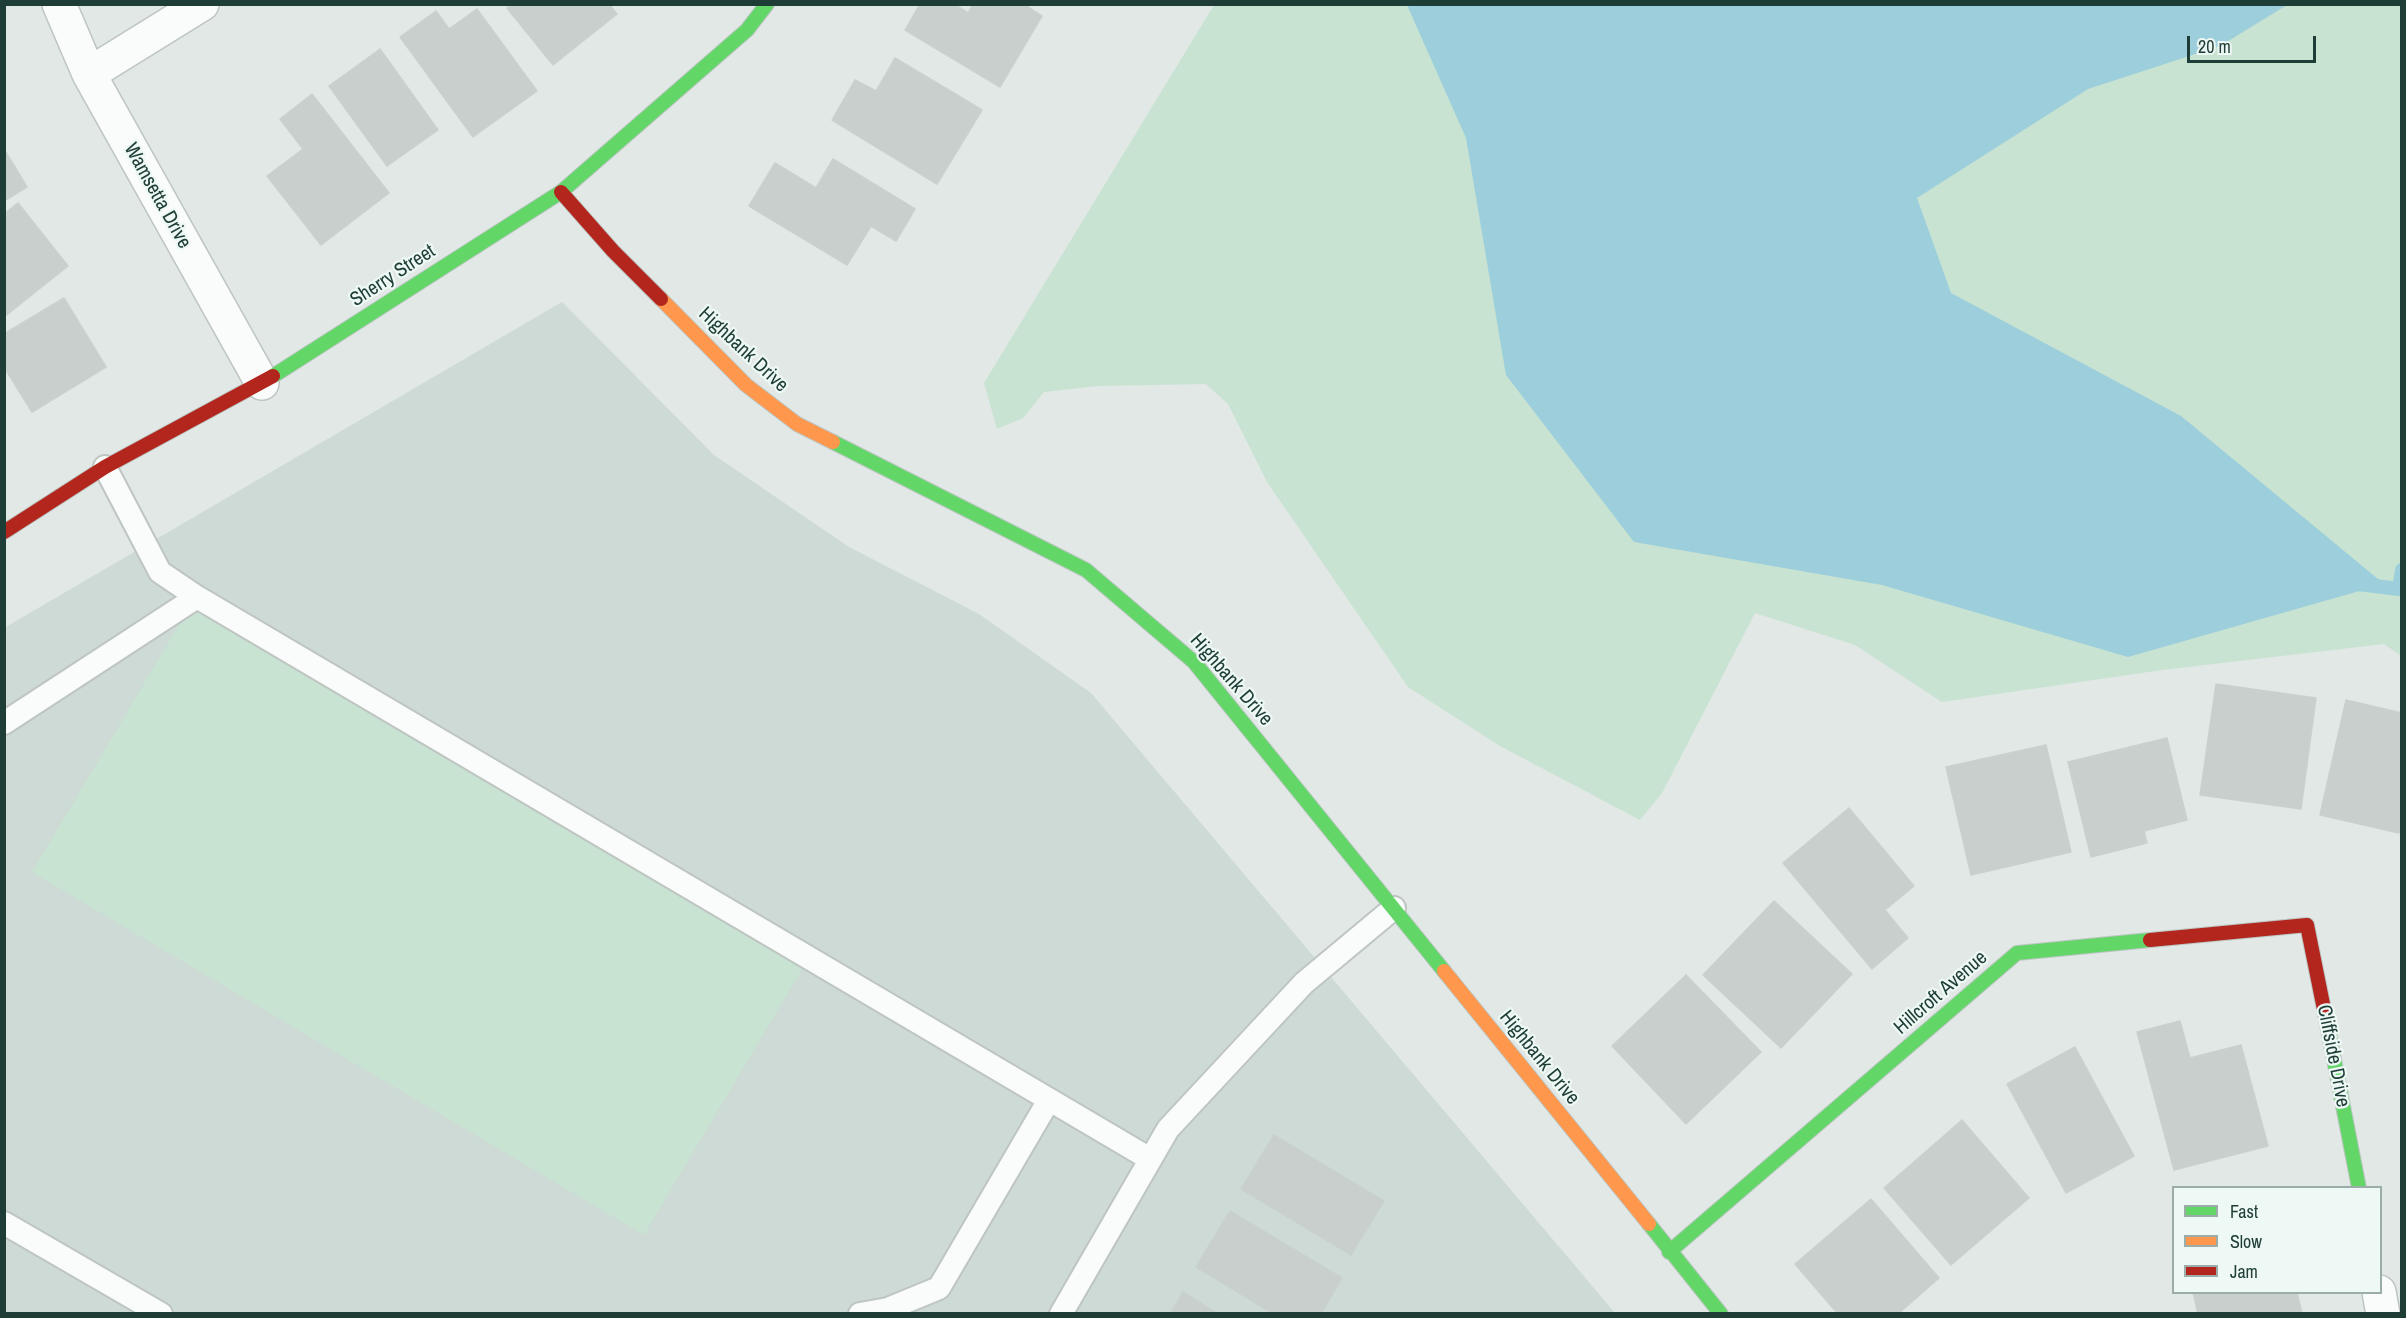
<!DOCTYPE html>
<style>
body{margin:0}
#map{position:relative;width:2406px;height:1318px;overflow:hidden;background:#e1e8e5;font-family:"Archivo Narrow",sans-serif}
canvas{display:block}
.frame{position:absolute;inset:0;border:6px solid #1d3d36;pointer-events:none}
.legend{position:absolute;left:2172px;top:1186px;width:210px;height:108px;box-sizing:border-box;background:#eef8f4;border:2px solid #9aada8;margin:0;padding:8px 10px;list-style:none;font-size:18px;color:#1d3d36}
.legend li{display:flex;align-items:center;gap:12px;height:30px}
.legend b{width:30px;border:2px solid #9aada8}
.scale{position:absolute;left:2187px;top:36px;width:129px;height:27px;box-sizing:border-box;border:3px solid #1d3d36;border-top:0;padding-left:8px;font-size:18px;line-height:21px;white-space:nowrap;color:#1d3d36;-webkit-text-stroke:4px #eef8f4;paint-order:stroke}
</style>
<div id="map">
<canvas width="2406" height="1318"></canvas>
<div class="frame"></div>
<ul class="legend">
<li><b style="height:8px;background:#63d668"></b>Fast</li>
<li><b style="height:8px;background:#ff974d"></b>Slow</li>
<li><b style="height:8px;background:#b3261e"></b>Jam</li>
</ul>
<div class="scale">20 m</div>
</div>
<script>
const g = document.querySelector('canvas').getContext('2d');
g.lineJoin = 'round';
function fill(path, color) { g.fillStyle = color; g.fill(path, 'evenodd'); }
const shape = rows => new Path2D(rows.map(r => 'M' + r).join(''));
function trace(path, color, width, dash) { g.strokeStyle = color; g.lineWidth = width; g.lineCap = dash ? 'butt' : 'round'; g.setLineDash(dash || []); g.stroke(path); }
function write(font, color, halo, rows, align = 'center') {
  g.font = font + ' "Archivo Narrow",sans-serif'; g.lineWidth = 4.5; g.setLineDash([]); g.textBaseline = 'middle'; g.strokeStyle = halo; g.fillStyle = color; for (const [text, x, y, turn = 0] of rows) {
    g.save(); g.translate(x, y); g.rotate((+turn || 0) * Math.PI / 180); g.textAlign = isNaN(turn) ? turn : align; if (halo) g.strokeText(text, 0, 0); g.fillText(text, 0, 0); g.restore();
  }
}
fill(shape([
 [562,302,714,455,849,547,979,614,1091,693,1615,1313,5,1313,4,628]
]), '#cedad5');
fill(shape([
 [1214,5,2401,5,2401,656,2384,644,2162,670,1942,702,1855,645,1755,613,1662,793,1640,820,1500,746,1408,687,1267,482,1228,404,1206,384,1098,386,1044,392,1023,418,997,429,984,383],
 [192,603,804,966,644,1235,32,872]
]), '#c8e3d2');
fill(shape([
 [1407,5,2287,5,2220,46,2088,89,1917,198,1951,293,2181,416,2384,584,2128,657,1882,585,1634,542,1506,375,1466,138]
]), '#9ccedc');
trace(shape([
 [2358,584,2399,589,2402,570]
]), '#9ccedc', 14);
const building = shape([
 [512,4,609,4,617,14,553,65,507,8,512,4],
 [920,4,954,4,968,13,973,4,1024,4,1042,16,1000,87,905,30,920,4],
 [477,9,537,91,473,137,400,37,436,11,449,29,477,9],
 [380,49,438,130,387,166,329,86,380,49],
 [895,58,982,110,937,184,832,120,855,80,876,91,895,58],
 [312,94,389,193,321,245,267,176,303,149,280,119,312,94],
 [4,149,27,187,4,201,4,149],
 [833,159,915,209,896,241,871,226,847,265,749,206,775,163,816,188,833,159],
 [18,203,68,266,4,317,4,214,18,203],
 [64,298,106,367,32,412,4,367,4,334,64,298],
 [2216,684,2316,698,2301,809,2200,795,2216,684],
 [2346,700,2402,713,2402,821,2399,833,2320,815,2346,700],
 [2167,738,2187,820,2144,831,2147,843,2091,857,2068,762,2167,738],
 [2046,745,2071,852,1971,875,1946,767,2046,745],
 [1849,808,1914,886,1885,910,1908,938,1872,969,1783,863,1849,808],
 [1774,901,1852,974,1781,1048,1703,975,1774,901],
 [1686,975,1761,1052,1686,1124,1612,1046,1686,975],
 [2180,1021,2190,1058,2241,1045,2268,1146,2174,1170,2137,1032,2180,1021],
 [2075,1047,2134,1156,2066,1193,2007,1084,2075,1047],
 [1962,1120,2029,1198,1951,1265,1884,1188,1962,1120],
 [1274,1135,1384,1201,1351,1255,1241,1189,1274,1135],
 [1871,1199,1939,1278,1898,1314,1838,1314,1795,1264,1871,1199],
 [1230,1211,1342,1278,1321,1314,1274,1314,1196,1267,1230,1211],
 [1183,1292,1218,1314,1170,1314,1183,1292],
 [2193,1292,2297,1292,2302,1314,2198,1314,2193,1292]
]);
fill(building, '#c8cfcc');
trace(building, '#c9d1ce', 1.5);
const lane = shape([
 [105,467,160,572,197,597,1150,1159],
 [4,723,197,597],
 [4,1223,161,1314],
 [860,1314,888,1309,939,1288,1049,1100],
 [1061,1314,1168,1129,1304,983,1394,908]
]);
const street = shape([
 [59,4,89,74,262,383],
 [89,74,202,4],
 [2379,1292,2383,1314]
]);
const fast = shape([
 [273,376,561,192,747,30,767,4],
 [833,442,1086,570,1194,662,1444,971],
 [2329,1034,2359,1188],
 [1649,1224,1721,1314],
 [1669,1252,2017,953,2150,940]
]);
const slow = shape([
 [661,299,746,385,797,424,833,442],
 [1444,971,1649,1224]
]);
const jam = shape([
 [561,192,613,251,661,299],
 [4,532,105,467,273,376],
 [2150,940,2307,925,2329,1034]
]);
trace(lane, '#bec5c2', 26);
trace(street, '#bec5c2', 36);
trace(fast, '#bcc6c3', 16);
trace(slow, '#bcc6c3', 16);
trace(jam, '#bcc6c3', 16);
trace(lane, '#fafcfb', 22);
trace(street, '#fafcfb', 33);
trace(fast, '#63d668', 14);
trace(slow, '#ff974d', 14);
trace(jam, '#b3261e', 14);
write('20px', '#1d3d36', '#eef8f4', [
 ["Wamsetta Drive",157,196,61],
 ["Sherry Street",393,276,-33],
 ["Highbank Drive",743,350,43],
 ["Highbank Drive",1231,680,49],
 ["Hillcroft Avenue",1941,993,-41],
 ["Cliffside Drive",2333,1056,79],
 ["Highbank Drive",1539,1058,51]
]);
</script>
